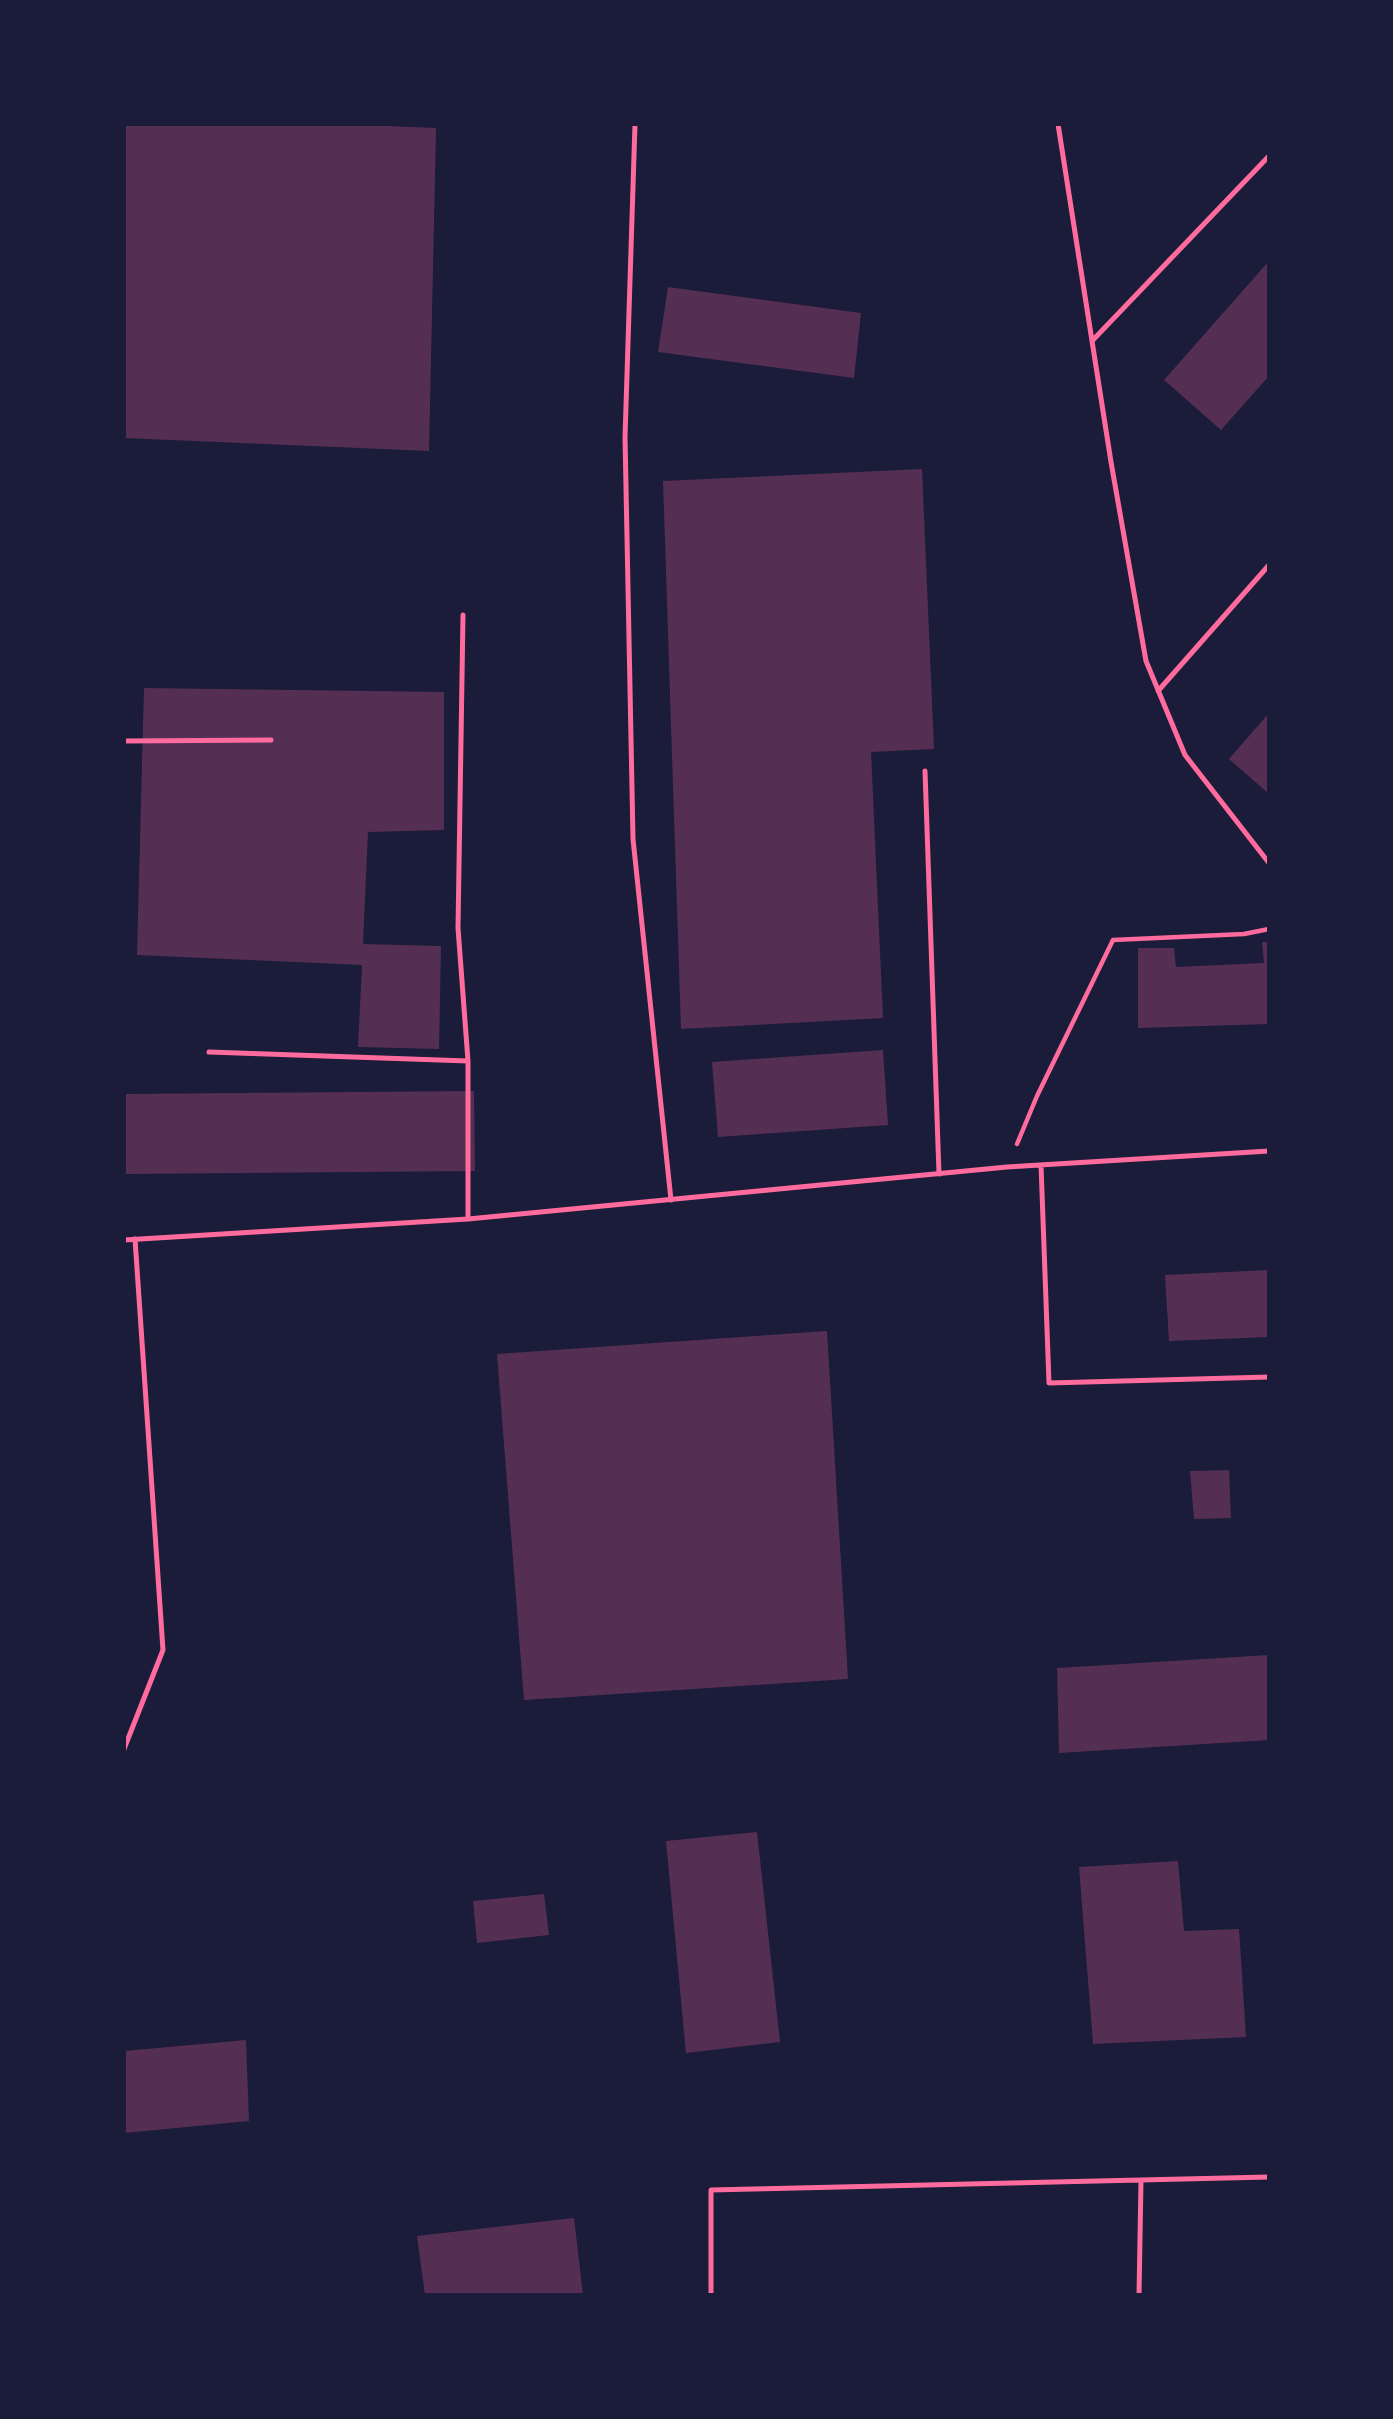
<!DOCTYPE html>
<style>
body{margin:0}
#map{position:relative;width:1393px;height:2419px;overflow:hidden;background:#1b1b3a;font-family:"Noto Sans",sans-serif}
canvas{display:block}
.frame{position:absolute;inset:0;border:126px solid #1b1b3a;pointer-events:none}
</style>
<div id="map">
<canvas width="1393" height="2419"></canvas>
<div class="frame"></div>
</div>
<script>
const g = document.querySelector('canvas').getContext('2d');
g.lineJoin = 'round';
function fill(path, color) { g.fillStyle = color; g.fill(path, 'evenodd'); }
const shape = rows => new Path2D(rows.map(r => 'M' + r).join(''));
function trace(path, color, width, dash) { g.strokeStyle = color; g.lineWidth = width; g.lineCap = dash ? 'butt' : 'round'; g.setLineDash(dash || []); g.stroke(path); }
fill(shape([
 [124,124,338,124,436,128,429,451,124,438],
 [1269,261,1269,376,1221,430,1164,380],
 [668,287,861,313,854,378,658,352],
 [922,469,934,749,871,752,883,1018,681,1029,663,481],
 [144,688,444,692,444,830,368,832,363,944,441,946,439,1049,358,1047,362,965,137,955],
 [1269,713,1269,794,1229,759],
 [1262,942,1269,942,1269,1024,1138,1028,1138,948,1174,948,1176,967,1264,963],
 [883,1050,888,1125,718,1137,712,1062],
 [474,1091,475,1171,124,1174,124,1094],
 [1269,1270,1269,1337,1169,1341,1165,1275],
 [827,1331,848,1679,524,1700,497,1354],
 [1229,1470,1231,1518,1194,1519,1190,1471],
 [1269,1655,1269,1740,1059,1753,1057,1668],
 [757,1832,780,2042,686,2053,666,1841],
 [1178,1861,1184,1931,1239,1929,1246,2037,1093,2044,1079,1867],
 [544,1894,549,1935,477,1943,473,1901],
 [246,2040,249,2121,124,2133,124,2051],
 [574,2218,583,2295,425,2295,417,2236]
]), '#542f53');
trace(shape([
 [1017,1144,1037,1096,1113,940,1244,934,1269,929]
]), '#ff6b9d', 4.5);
trace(shape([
 [635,124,625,437,633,839,671,1200],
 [1058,124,1111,462,1146,661,1185,755,1269,863],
 [1092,341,1269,156],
 [463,615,458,928,468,1061,468,1219],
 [1158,691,1269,565],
 [124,741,271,740],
 [925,771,939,1174],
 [209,1052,468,1061],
 [1041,1165,1049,1383,1269,1377],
 [124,1240,468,1219,1007,1167,1269,1151],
 [124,1749,163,1650,135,1239],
 [711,2295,711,2190,1269,2177],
 [1139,2295,1141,2181]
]), '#ff6b9d', 5);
</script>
